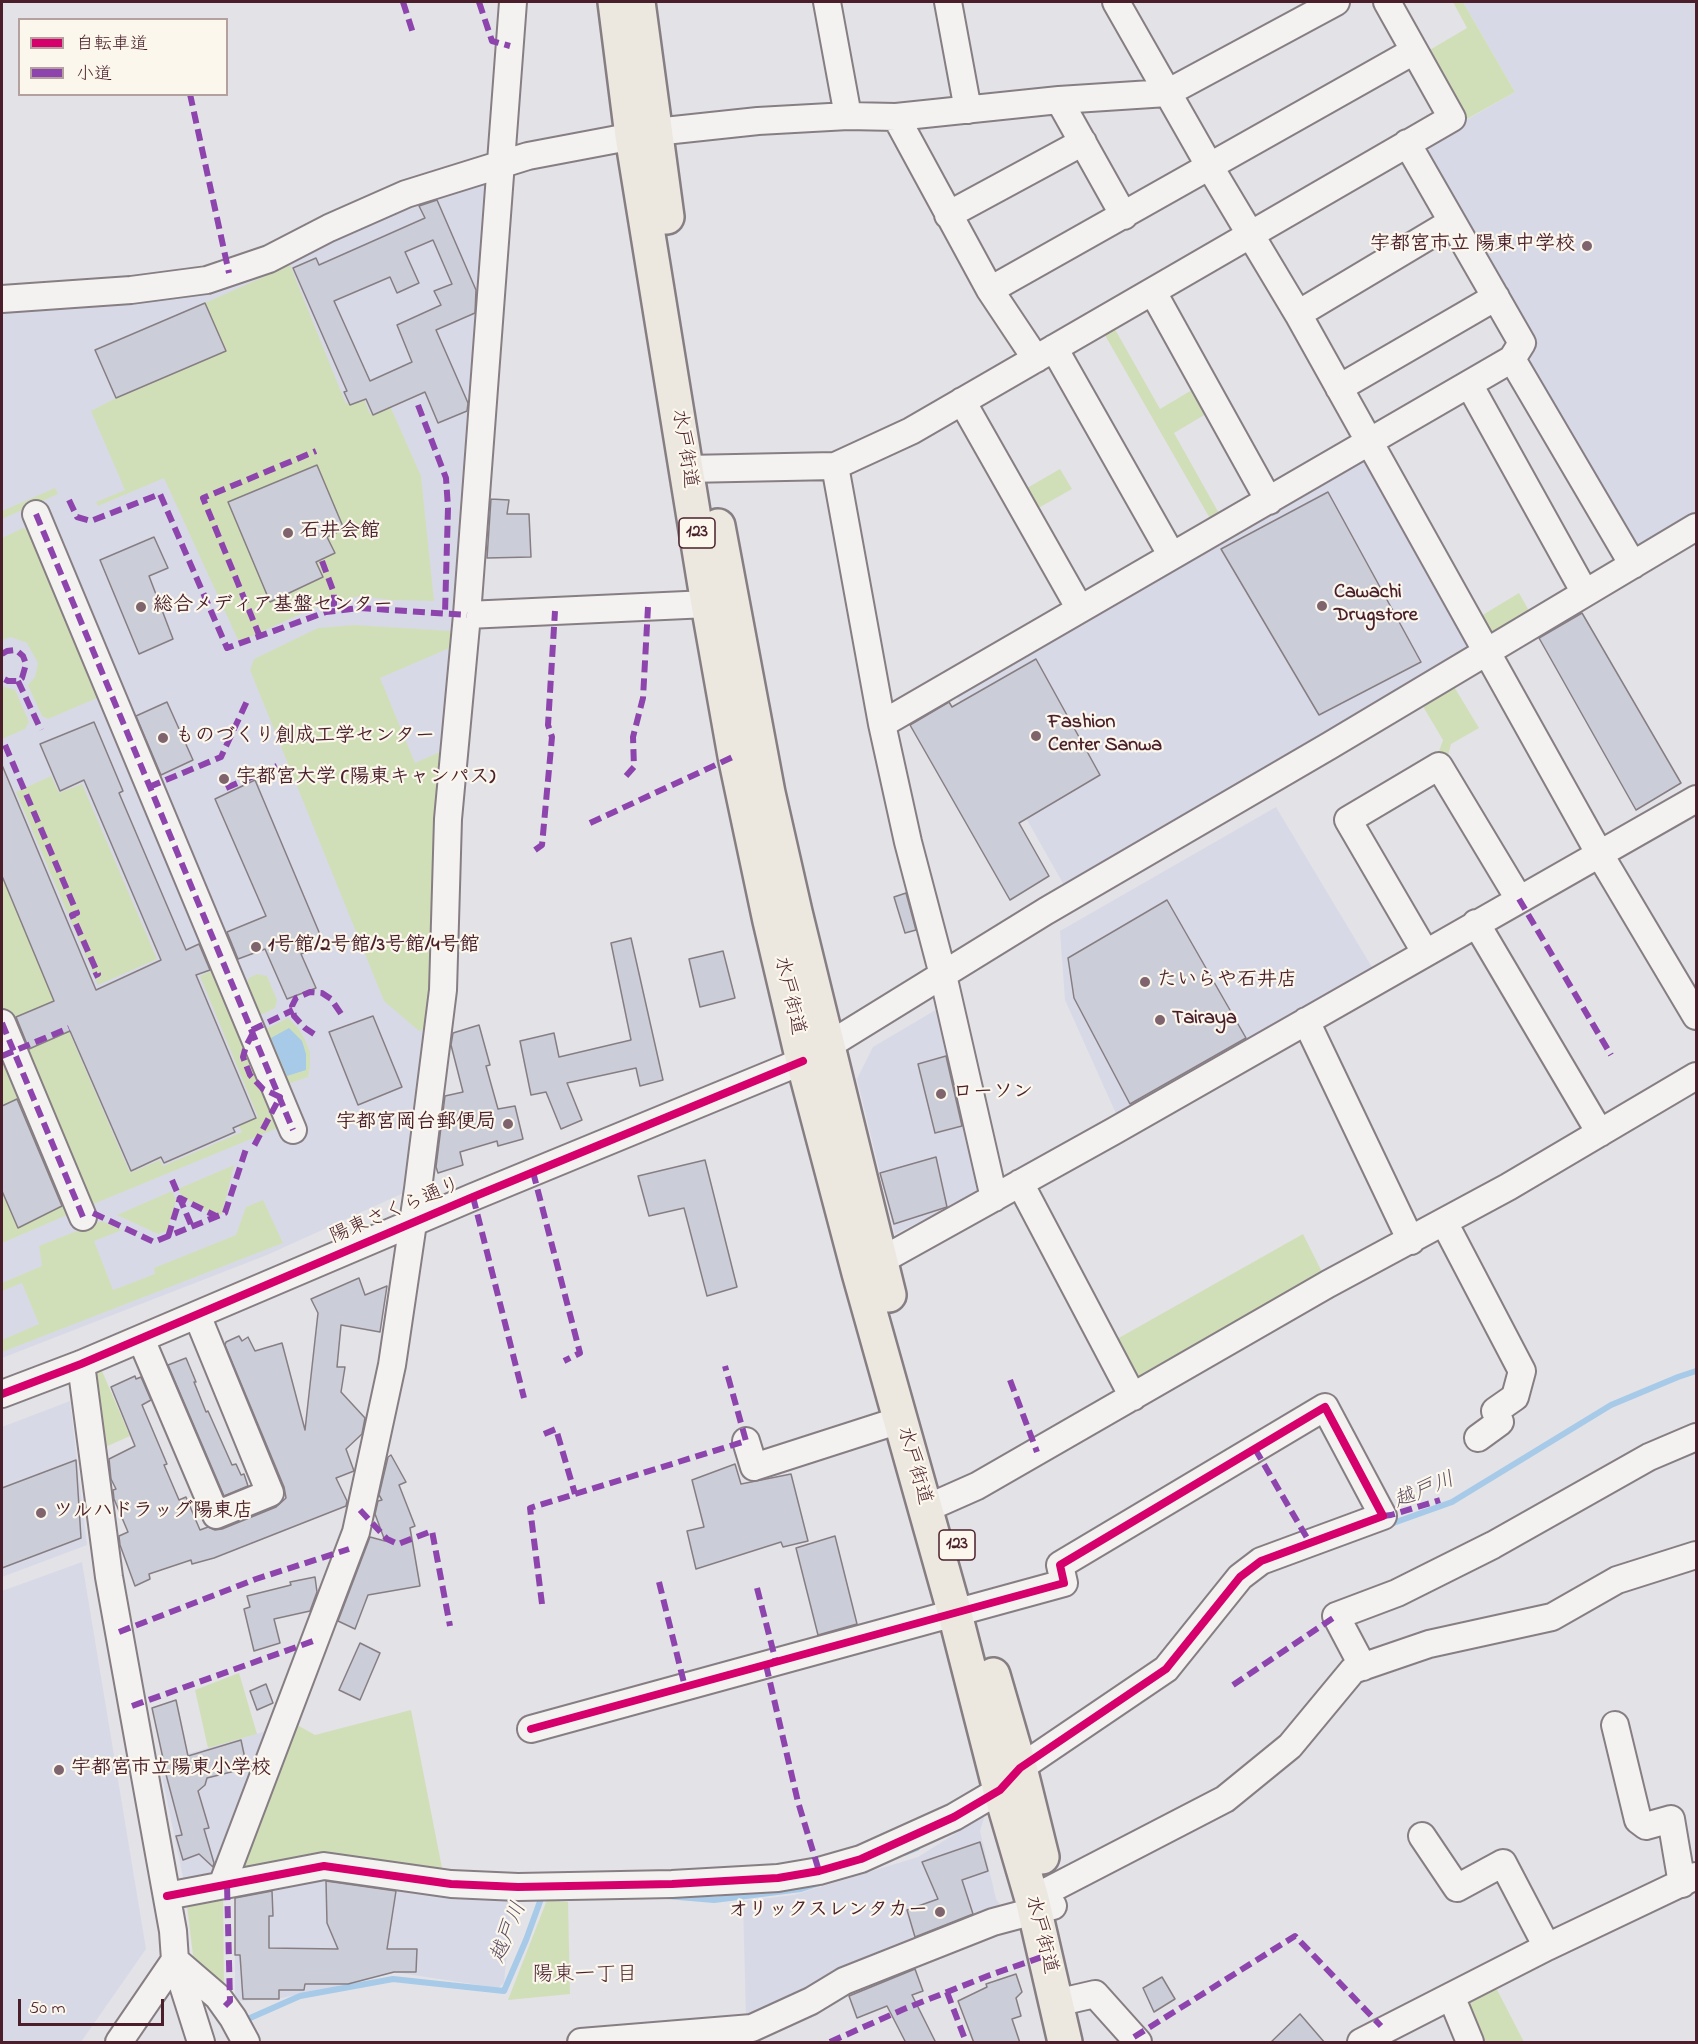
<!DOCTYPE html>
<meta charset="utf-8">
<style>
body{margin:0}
#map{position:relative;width:1698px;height:2044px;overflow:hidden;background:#e2e2e7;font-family:"Indie Flower","Klee One",sans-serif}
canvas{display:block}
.frame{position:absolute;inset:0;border:3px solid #4a1f2b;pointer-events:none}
.legend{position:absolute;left:18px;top:18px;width:210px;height:78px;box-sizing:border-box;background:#fbf7ec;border:2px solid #b4a19f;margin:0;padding:8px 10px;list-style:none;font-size:18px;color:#4a1f2b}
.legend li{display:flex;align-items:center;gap:12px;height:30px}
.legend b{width:30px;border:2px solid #b4a19f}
.scale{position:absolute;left:18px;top:1999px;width:146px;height:27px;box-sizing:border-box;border:3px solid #4a1f2b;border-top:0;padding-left:8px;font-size:18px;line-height:21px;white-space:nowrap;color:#4a1f2b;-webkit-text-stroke:4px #fbf7ec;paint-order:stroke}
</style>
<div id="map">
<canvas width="1698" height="2044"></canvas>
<div class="frame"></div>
<ul class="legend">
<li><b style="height:8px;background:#d6006c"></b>自転車道</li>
<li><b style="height:8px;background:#8e44ad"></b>小道</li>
</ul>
<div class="scale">50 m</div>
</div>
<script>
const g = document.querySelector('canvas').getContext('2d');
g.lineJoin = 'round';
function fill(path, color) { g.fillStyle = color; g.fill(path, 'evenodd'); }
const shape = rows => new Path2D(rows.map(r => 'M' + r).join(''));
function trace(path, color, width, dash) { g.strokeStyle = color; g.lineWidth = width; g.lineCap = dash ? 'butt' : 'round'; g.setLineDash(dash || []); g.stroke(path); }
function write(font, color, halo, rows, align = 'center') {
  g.font = font + ' "Indie Flower","Klee One",sans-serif'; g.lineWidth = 4.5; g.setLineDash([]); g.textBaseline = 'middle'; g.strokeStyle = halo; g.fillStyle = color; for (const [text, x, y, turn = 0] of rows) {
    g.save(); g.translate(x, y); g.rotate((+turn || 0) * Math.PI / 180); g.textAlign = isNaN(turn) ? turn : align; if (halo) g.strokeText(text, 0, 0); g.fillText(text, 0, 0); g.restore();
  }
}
fill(shape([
 [1463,2,1696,2,1696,514,1642,545,1628,539,1530,363,1533,340,1423,152,1425,144,1515,92],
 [487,171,439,950,408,1191,267,1255,2,1358,2,305,183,290],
 [1364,452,1476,648,1064,885,955,693],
 [1276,807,1376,974,1118,1118,1065,1000,1060,931],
 [939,1008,983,1190,895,1234,857,1079,873,1047],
 [70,1401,87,1545,2,1577,2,1427],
 [82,1562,146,1949,81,2042,2,2042,2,1591],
 [277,1728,219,1873,185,1887,159,1762],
 [985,1815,980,1831,996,1899,1003,1909,746,2018,743,1901,794,1895,918,1857],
 [327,1870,512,1896,504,1983,498,1988,394,1972,348,1984,276,1999,235,2001,235,1891]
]), '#d8d9e6');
fill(shape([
 [1453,2,1463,2,1515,92,1467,119,1428,51,1467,28],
 [290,265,346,404,363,397,370,414,390,406,421,476,434,601,391,600,361,596,325,603,239,642,164,478,98,506,96,502,125,490,91,411,116,398,225,351,205,303],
 [1112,324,1160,409,1197,387,1211,411,1174,433,1221,517,1212,522,1102,330],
 [1060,469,1072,489,1026,515,1015,495],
 [55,488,58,494,2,519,2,511],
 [23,528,30,531,100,691,97,698,48,719,42,716,28,685,35,677,38,663,27,643,11,637,2,640,2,538],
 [1519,593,1532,616,1502,633,1489,630,1481,616],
 [355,625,451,631,452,647,380,678,415,763,449,748,432,1026,419,1031,384,1001,250,670,254,659,318,628],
 [1453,685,1479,728,1451,744,1447,759,1437,757,1443,740,1421,703],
 [2,686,15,690,29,722,25,729,2,739],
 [51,776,59,793,82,784,157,959,98,985,16,792],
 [2,876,130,1173,160,1160,163,1166,242,1132,239,1126,258,1117,200,976,220,967,280,1127,91,1205,85,1202,2,1007],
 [257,974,267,976,277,1000,275,1008,263,1014,257,1013,245,988,249,978],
 [288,1018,298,1028,305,1040,310,1052,310,1066,308,1077,285,1085,262,1031],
 [2,1041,72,1209,67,1215,2,1243],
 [234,1165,222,1214,216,1216,182,1197,178,1189],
 [172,1191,176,1200,167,1231,158,1234,117,1215],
 [263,1200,283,1243,2,1352,2,1340,39,1324,22,1283,2,1291,2,1283,42,1266,39,1246,102,1221,122,1230,94,1241,113,1290,155,1274,154,1268,236,1235,246,1207],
 [1303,1234,1328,1284,1144,1391,1110,1343],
 [102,1371,130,1436,103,1448,93,1375],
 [239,1673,257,1734,208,1748,195,1690],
 [411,1710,443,1873,328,1854,236,1869,290,1721,315,1735],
 [223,1888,224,1994,194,1963,186,1898],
 [547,1900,568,1902,570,1994,508,2000],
 [1493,1982,1524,2042,1478,2042,1463,2004]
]), '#d1dfb9');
fill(shape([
 [289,1028,302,1041,306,1054,306,1070,287,1076,271,1038]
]), '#a6cae8');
trace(shape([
 [1385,1526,1452,1502,1611,1405,1678,1377,1696,1371],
 [904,1853,917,1848],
 [667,1896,714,1900,801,1889,823,1882],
 [241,2022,300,1996,393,1979,504,1991,526,1940,542,1896,546,1896]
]), '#a6cae8', 6);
const building = shape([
 [437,200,476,290,475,313,436,330,468,403,467,411,438,423,425,392,373,415,366,399,350,405,344,392,347,391,293,268,316,258,319,265,425,218,419,206,437,200],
 [433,240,452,284,434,291,441,305,397,325,412,362,370,381,334,301,390,277,397,293,419,283,405,252,433,240],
 [205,303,226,351,116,398,95,350,205,303],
 [317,465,344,529,327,537,335,553,316,562,323,577,270,602,228,502,317,465],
 [1328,492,1421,662,1319,715,1221,549,1328,492],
 [491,499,509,500,507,514,529,514,531,557,487,558,491,499],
 [154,537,168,568,149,576,173,639,139,654,100,560,154,537],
 [1582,613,1681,783,1636,810,1539,638,1582,613],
 [1036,659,1100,775,1019,823,1049,876,1010,900,910,725,949,702,952,707,1036,659],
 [167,702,193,760,161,775,136,716,167,702],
 [94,722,123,791,119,793,186,950,199,944,210,970,196,975,256,1118,233,1128,235,1132,164,1163,161,1157,131,1171,70,1031,29,1049,16,1017,54,1001,2,876,2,765,96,990,161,960,84,780,60,791,40,744,94,722],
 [255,780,324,944,301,954,316,988,287,999,265,949,238,959,227,932,266,916,215,799,255,780],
 [906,893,916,930,905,933,894,897,906,893],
 [1167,900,1246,1038,1130,1104,1074,998,1068,958,1167,900],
 [631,938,663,1080,640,1086,636,1068,567,1083,582,1120,561,1129,546,1092,531,1095,520,1041,554,1033,559,1057,631,1040,611,943,631,938],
 [723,951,735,998,700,1007,689,959,723,951],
 [373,1016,402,1087,358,1105,329,1032,373,1016],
 [479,1025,490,1065,486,1066,498,1109,515,1106,523,1139,498,1146,497,1141,460,1152,463,1165,438,1173,436,1167,445,1096,463,1092,451,1045,453,1033,479,1025],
 [946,1056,962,1126,935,1133,918,1064,946,1056],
 [17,1099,62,1206,18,1228,2,1191,2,1106,17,1099],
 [936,1157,947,1207,894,1224,880,1173,936,1157],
 [705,1160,737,1287,707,1296,684,1208,649,1216,638,1176,705,1160],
 [359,1278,365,1295,387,1286,380,1332,341,1325,337,1367,345,1367,341,1392,365,1418,362,1434,346,1449,354,1471,336,1478,347,1501,346,1506,214,1558,192,1564,191,1560,149,1574,150,1579,135,1586,120,1545,119,1536,128,1532,114,1499,113,1490,116,1489,111,1479,109,1459,135,1446,111,1387,135,1376,136,1379,141,1377,151,1400,142,1405,167,1464,164,1465,179,1500,186,1497,200,1530,208,1527,215,1530,222,1529,276,1507,286,1498,284,1487,225,1345,226,1342,239,1336,242,1341,248,1337,255,1351,282,1343,305,1430,318,1313,311,1299,359,1278],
 [186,1358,196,1382,194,1382,206,1412,208,1411,232,1465,236,1464,241,1475,244,1474,248,1486,224,1496,168,1365,186,1358],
 [391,1455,406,1482,399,1485,415,1526,410,1528,420,1586,368,1595,355,1629,338,1621,370,1537,385,1541,375,1514,378,1501,382,1500,379,1495,388,1457,391,1455],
 [76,1460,81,1538,2,1568,2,1488,76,1460],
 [735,1464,741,1484,791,1474,808,1541,783,1547,781,1542,696,1569,687,1531,704,1527,692,1480,735,1464],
 [835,1536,857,1624,818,1635,796,1548,835,1536],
 [315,1577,317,1592,310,1611,274,1619,280,1643,254,1651,244,1609,250,1607,247,1596,291,1585,290,1582,315,1577],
 [360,1643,380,1653,360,1700,339,1690,360,1643],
 [266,1684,273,1703,257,1710,250,1691,266,1684],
 [176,1700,188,1756,241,1740,247,1768,207,1778,205,1785,198,1791,209,1828,204,1829,214,1863,213,1867,199,1854,183,1860,176,1836,182,1835,163,1763,164,1763,152,1708,176,1700],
 [980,1842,988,1871,962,1880,973,1914,915,1937,907,1910,938,1899,922,1862,980,1842],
 [326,1881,396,1891,387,1949,417,1949,416,1972,394,1972,348,1984,305,1984,304,1990,279,1990,279,1999,243,1999,240,1955,235,1955,235,1898,272,1891,273,1916,269,1916,269,1948,338,1949,327,1923,326,1881],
 [915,1969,923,1991,912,1995,936,2043,906,2043,887,2006,857,2018,849,1996,915,1969],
 [1016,1974,1022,1992,1016,1998,1021,2016,1012,2019,1020,2043,974,2043,958,2001,987,1987,986,1984,1016,1974],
 [1162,1977,1175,1999,1154,2012,1143,1988,1162,1977],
 [1300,2014,1325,2043,1270,2043,1300,2014]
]);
fill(building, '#cbcdd8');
trace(building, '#877e83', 1.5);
const minor = shape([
 [948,2,968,110],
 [1116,2,1210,167,1298,314,1599,853,1696,1016],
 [1059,100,1124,216],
 [848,116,896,117,1059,100,1167,93,1336,2],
 [896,117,990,290,1036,359],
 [1407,143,1522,343,1512,359],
 [948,215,1083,142],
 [990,290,1414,51],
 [1153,292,1269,501],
 [2,299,131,290,207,280,269,259,329,228,406,194,528,156,655,132,758,121,848,116,827,2],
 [1298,314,1452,222],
 [1054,348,1172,556],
 [1469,384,1585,593],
 [1339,388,1496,297],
 [962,401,1080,609],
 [835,466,911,431,1452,118,1387,2],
 [686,469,835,466,882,724,908,842,943,975,994,1198],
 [36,514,293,1130],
 [467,615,708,604,724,601],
 [882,724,1512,359,1633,565],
 [1476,923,1600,1133],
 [1425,952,1348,820,1439,766,1519,899],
 [1306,1021,1411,1241],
 [2,1023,83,1217],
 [1020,1183,1133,1397],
 [1444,1222,1522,1371,1515,1397,1495,1411,1500,1422,1478,1438],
 [866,1269,1114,1131,1696,799],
 [141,1339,216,1515,270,1493,197,1315],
 [81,1364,109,1577,173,1931,175,1960,119,2042],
 [2,1394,81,1364,473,1197,803,1061,1046,911,1329,746,1696,527],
 [746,1441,754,1467,900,1420],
 [925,1509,977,1486,1328,1284,1508,1187,1696,1076],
 [1363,1667,1336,1616,1397,1593,1493,1545,1649,1457,1696,1437],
 [1615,1725,1638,1820,1646,1826,1671,1819,1682,1884],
 [1422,1836,1457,1888,1503,1863,1547,1947],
 [222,1885,356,1532,392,1365,418,1189,443,990,448,819,467,615,513,2],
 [167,1896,324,1866,451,1884,518,1887,672,1884,778,1878,819,1871,861,1859,954,1817,1000,1790,1020,1768,1166,1669,1240,1577,1261,1561,1383,1516,1325,1407,1060,1565,1064,1583,531,1729],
 [1032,1899,1225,1799,1290,1746,1353,1670,1429,1644,1552,1617,1617,1580,1696,1555],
 [175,1960,218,1997,233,2018,246,2042],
 [175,1960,201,2042],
 [1451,1996,1470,2042],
 [1056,2003,1095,1994,1138,2042],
 [581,2042,752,2028,811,2001,844,1981,993,1922,1053,1906],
 [1361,2042,1547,1947,1696,1876]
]);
const highway = shape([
 [615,2,632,136,708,604,735,756,770,921,803,1061,859,1273,955,1614,1000,1790,1032,1899,1065,2042],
 [638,2,667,217],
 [718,526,768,793,795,912,889,1295],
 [993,1675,1020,1768,1042,1857]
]);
trace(minor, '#877e83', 30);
trace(highway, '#877e83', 38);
trace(minor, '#f3f2f0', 26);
trace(highway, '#ece8e0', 33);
trace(shape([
 [403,2,413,33],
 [479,2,492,41,510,46],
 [190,94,229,273],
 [418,405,446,478,448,508,445,613],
 [69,500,77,517,91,521,160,494,227,648,326,612,360,608,467,615],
 [36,514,293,1130],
 [322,561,334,593,334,611],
 [260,637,203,498,316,451],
 [2,654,7,651,16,650,23,656,26,664,22,678,18,681,8,681,2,678],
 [18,681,41,730],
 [5,745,77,913,72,915,98,974,94,976],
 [626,776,634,767,633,737,643,698,648,607],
 [149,787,221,757,248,699],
 [226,788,277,766],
 [590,823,735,756],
 [535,850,542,845,552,737,548,725,555,611],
 [1519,899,1611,1055],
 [2,1023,83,1217],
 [252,1030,293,1010],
 [253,1033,246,1046,243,1057,250,1075,263,1089,280,1097,254,1146],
 [314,1034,305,1028,294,1016,292,1006,296,998,310,992,322,993,331,999,344,1018],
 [2,1056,69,1028],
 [533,1172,580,1353,564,1361],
 [172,1180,192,1227],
 [473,1197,524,1398],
 [93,1213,154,1242,225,1213,246,1149],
 [168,1237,180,1198,216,1216],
 [1010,1380,1037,1452],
 [544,1434,556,1429,575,1494],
 [1255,1449,1310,1543],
 [360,1510,387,1539,398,1544,432,1531,450,1626],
 [1383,1516,1391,1515,1440,1500],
 [659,1582,685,1687],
 [757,1588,776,1662],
 [542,1604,530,1508,746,1441,725,1366],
 [119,1632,256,1579,349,1549],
 [766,1665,798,1802,819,1871],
 [1233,1685,1336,1616],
 [132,1706,316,1640],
 [947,1992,966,2042],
 [225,2006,230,2001,227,1884],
 [1134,2037,1295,1936,1381,2026],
 [830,2042,904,2009,990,1975,1045,1956]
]), '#8e44ad', 6, [12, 6]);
trace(shape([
 [2,1394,81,1364,473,1197,803,1061],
 [167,1896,324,1866,451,1884,518,1887,672,1884,778,1878,819,1871,861,1859,954,1817,1000,1790,1020,1768,1166,1669,1240,1577,1261,1561,1383,1516,1325,1407,1060,1565,1064,1583,531,1729]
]), '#d6006c', 8);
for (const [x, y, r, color] of [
 [1587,246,6,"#7f636d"],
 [288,533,6,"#7f636d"],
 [1322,606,6,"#7f636d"],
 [141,607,6,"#7f636d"],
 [1036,736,6,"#7f636d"],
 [163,738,6,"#7f636d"],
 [224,779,6,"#7f636d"],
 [256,947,6,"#7f636d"],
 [1145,982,6,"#7f636d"],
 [1160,1020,6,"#7f636d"],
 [941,1094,6,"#7f636d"],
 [508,1124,6,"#7f636d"],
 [41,1513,6,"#7f636d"],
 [59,1770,6,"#7f636d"],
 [940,1912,6,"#7f636d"]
]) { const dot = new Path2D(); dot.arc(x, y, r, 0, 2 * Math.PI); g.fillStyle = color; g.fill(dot); trace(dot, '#fbf7ec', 2); }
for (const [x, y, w] of [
 [697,533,36],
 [957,1545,36]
]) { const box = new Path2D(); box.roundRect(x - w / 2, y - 15, w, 30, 4.5); g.fillStyle = '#fbf7ec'; g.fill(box); trace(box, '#4a1f2b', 1.5); }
write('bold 18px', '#4a1f2b', null, [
 ["123",697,533],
 ["123",957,1545]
]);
write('bold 20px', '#4a1f2b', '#fbf7ec', [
 ["宇都宮市立 陽東中学校",1575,246,"right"],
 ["石井会館",300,533],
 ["Cawachi",1334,594],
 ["Drugstore",1334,617],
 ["総合メディア基盤センター",153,607],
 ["Fashion",1048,724],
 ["Center Sanwa",1048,747],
 ["ものづくり創成工学センター",175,738],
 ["宇都宮大学 (陽東キャンパス)",236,779],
 ["1号館/2号館/3号館/4号館",268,947],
 ["たいらや石井店",1157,982],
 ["Tairaya",1172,1020],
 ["ローソン",953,1094],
 ["宇都宮岡台郵便局",496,1124,"right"],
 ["ツルハドラッグ陽東店",53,1513],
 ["宇都宮市立陽東小学校",71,1770],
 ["オリックスレンタカー",928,1912,"right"]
], 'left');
write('20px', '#4a1f2b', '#fbf7ec', [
 ["水戸街道",683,449,81],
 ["水戸街道",788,996,77],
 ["陽東さくら通り",396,1212,-23],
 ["水戸街道",913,1466,74],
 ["水戸街道",1040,1935,76]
]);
write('italic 21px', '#5e4f64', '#fbf7ec', [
 ["越戸川",1425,1492,-22],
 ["越戸川",510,1933,-68]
]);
write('21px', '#4a1f2b', '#fbf7ec', [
 ["陽東一丁目",585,1977]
]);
</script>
